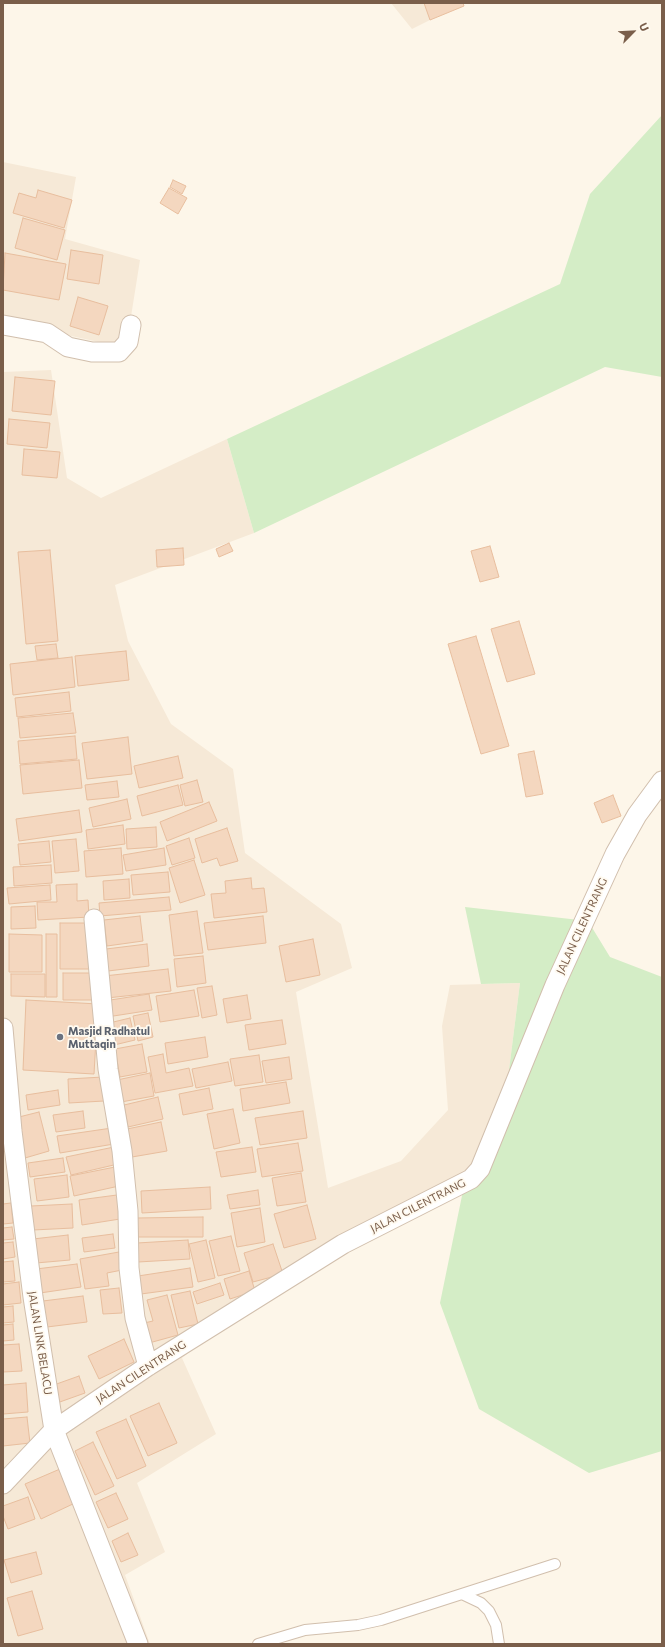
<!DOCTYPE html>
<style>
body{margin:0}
#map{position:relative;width:665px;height:1647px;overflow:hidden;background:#fdf6e9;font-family:Commissioner,sans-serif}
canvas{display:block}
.frame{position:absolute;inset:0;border:4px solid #7a5e4a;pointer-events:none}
.north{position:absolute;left:613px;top:12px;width:40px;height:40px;-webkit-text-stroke:3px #fffaf0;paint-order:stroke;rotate:66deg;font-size:11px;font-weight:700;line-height:16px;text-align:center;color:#7a5e4a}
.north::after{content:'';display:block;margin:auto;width:14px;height:18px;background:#7a5e4a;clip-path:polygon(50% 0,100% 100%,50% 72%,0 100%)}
</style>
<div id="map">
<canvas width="665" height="1647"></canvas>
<div class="frame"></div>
<div class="north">U</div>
</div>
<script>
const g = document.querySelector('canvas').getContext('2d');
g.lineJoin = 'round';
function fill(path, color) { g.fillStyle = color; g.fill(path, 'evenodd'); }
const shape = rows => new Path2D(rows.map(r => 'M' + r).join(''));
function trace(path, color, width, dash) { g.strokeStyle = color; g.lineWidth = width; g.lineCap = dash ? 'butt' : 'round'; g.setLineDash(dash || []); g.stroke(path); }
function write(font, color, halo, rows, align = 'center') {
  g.font = font + ' Commissioner,sans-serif'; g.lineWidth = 3.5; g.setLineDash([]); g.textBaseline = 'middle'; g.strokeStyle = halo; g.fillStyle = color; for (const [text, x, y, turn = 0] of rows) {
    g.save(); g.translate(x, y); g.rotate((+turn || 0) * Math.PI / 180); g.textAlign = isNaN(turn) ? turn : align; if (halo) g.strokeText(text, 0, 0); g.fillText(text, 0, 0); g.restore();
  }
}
fill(shape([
 [391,3,464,3,412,29],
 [3,162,76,177,65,239,140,260,126,348,3,321],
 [51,370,67,478,101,498,227,439,254,533,115,585,128,641,171,724,233,769,245,853,341,924,352,968,296,992,328,1188,401,1161,448,1110,442,1026,450,985,520,983,508,1078,465,1181,273,1286,182,1358,216,1434,137,1483,165,1552,125,1575,150,1644,3,1644,3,372]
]), '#f6e9d7');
fill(shape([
 [662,115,662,377,605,367,254,533,227,439,560,284,590,194],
 [465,907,588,921,610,957,662,977,662,1451,589,1473,479,1409,440,1303,465,1181,508,1078,520,983,481,984]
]), '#d4edc6');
const building = shape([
 [424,3,463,3,464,6,430,20,424,3],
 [173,180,186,186,182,194,170,187,173,180],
 [169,188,187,198,178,214,160,203,169,188],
 [38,190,72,200,64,228,13,213,19,193,36,198,38,190],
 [23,218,65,230,57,260,15,248,23,218],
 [71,250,103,255,99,284,67,279,71,250],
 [5,253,66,264,59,300,3,290,5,253],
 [78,297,108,306,99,335,70,326,78,297],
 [15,377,55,381,51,415,12,411,15,377],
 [9,419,50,423,47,448,7,444,9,419],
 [24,449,60,452,57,478,22,475,24,449],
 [229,543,233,551,219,557,216,549,229,543],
 [490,546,499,577,480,582,471,551,490,546],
 [183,548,184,565,157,567,156,550,183,548],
 [50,550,58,641,26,644,18,552,50,550],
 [519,621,535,674,507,682,491,629,519,621],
 [476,636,509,746,481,754,448,644,476,636],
 [56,644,58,658,37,660,35,646,56,644],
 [126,651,129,680,78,686,75,656,126,651],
 [72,657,75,687,13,695,10,664,72,657],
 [69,692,71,711,17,717,15,698,69,692],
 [73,713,76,733,20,738,18,718,73,713],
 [75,736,77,759,20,764,18,741,75,736],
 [128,737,132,774,87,779,82,743,128,737],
 [534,751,543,794,526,797,518,754,534,751],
 [178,756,183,778,139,788,134,766,178,756],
 [79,760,82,788,23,794,20,765,79,760],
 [197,780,203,802,185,806,180,785,197,780],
 [117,781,119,797,87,800,85,785,117,781],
 [178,785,183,805,142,816,137,796,178,785],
 [613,795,621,816,602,823,594,803,613,795],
 [127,799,131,819,93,827,89,808,127,799],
 [209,802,217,821,167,841,160,822,209,802],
 [79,810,82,832,19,841,16,819,79,810],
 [123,825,125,844,88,849,86,830,123,825],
 [156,827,157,847,127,849,126,829,156,827],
 [227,828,238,861,220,866,217,858,202,863,195,839,227,828],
 [189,838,195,858,172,865,166,846,189,838],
 [76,839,79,871,55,873,52,841,76,839],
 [49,841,51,862,20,865,18,844,49,841],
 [121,848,123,874,86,877,84,851,121,848],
 [164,848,166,865,126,871,123,855,164,848],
 [194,860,205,895,180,903,169,868,194,860],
 [51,865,52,883,14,886,13,867,51,865],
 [168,872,170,892,133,895,131,875,168,872],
 [251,878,252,889,264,888,267,912,214,918,211,894,226,893,225,881,251,878],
 [129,879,130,898,104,900,103,881,129,879],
 [77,884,77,901,88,900,89,917,38,920,37,902,57,902,56,885,77,884],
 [50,885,51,900,9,904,7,888,50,885],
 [169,897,171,910,100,916,99,903,169,897],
 [35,906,36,928,11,929,11,907,35,906],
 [197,911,203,953,174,956,169,915,197,911],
 [140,916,143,941,107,946,104,920,140,916],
 [263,916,266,943,208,950,204,923,263,916],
 [60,923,91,923,92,969,60,969,60,923],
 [9,934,42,935,42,972,9,972,9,934],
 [46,934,57,934,57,997,46,997,46,934],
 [313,939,320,975,286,982,279,946,313,939],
 [147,944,149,966,108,971,106,949,147,944],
 [203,956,206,983,177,987,174,959,203,956],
 [168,969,171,991,107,998,104,976,168,969],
 [63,973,93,973,93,1000,63,1000,63,973],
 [11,974,45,974,45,997,11,996,11,974],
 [212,986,217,1015,202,1018,197,988,212,986],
 [194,990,199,1016,160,1022,156,996,194,990],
 [149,994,152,1010,107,1017,104,1001,149,994],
 [247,995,251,1019,227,1023,223,999,247,995],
 [26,1000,98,1004,94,1074,23,1070,26,1000],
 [148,1013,153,1037,138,1041,133,1016,148,1013],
 [130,1018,135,1040,110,1046,105,1024,130,1018],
 [282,1020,286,1044,249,1050,245,1025,282,1020],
 [205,1037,208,1057,168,1064,165,1043,205,1037],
 [142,1044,147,1072,120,1077,115,1049,142,1044],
 [163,1054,166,1073,189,1068,193,1086,155,1093,148,1057,163,1054],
 [259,1055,263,1082,235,1086,230,1059,259,1055],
 [289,1057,292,1079,266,1083,262,1061,289,1057],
 [228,1062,232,1081,196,1088,192,1069,228,1062],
 [150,1073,154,1096,121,1102,117,1080,150,1073],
 [103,1077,104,1101,69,1103,68,1079,103,1077],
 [286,1082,290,1103,243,1111,240,1089,286,1082],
 [209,1088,213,1109,183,1115,179,1094,209,1088],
 [58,1090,60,1105,28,1110,26,1095,58,1090],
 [158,1097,163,1119,128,1127,124,1105,158,1097],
 [233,1109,240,1143,214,1149,207,1114,233,1109],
 [83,1111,85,1128,56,1132,53,1115,83,1111],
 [303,1111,307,1138,260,1145,255,1118,303,1111],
 [39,1112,49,1151,25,1158,15,1118,39,1112],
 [161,1122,167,1151,132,1157,127,1129,161,1122],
 [112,1128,114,1144,60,1153,57,1136,112,1128],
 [298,1143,303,1171,262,1177,257,1149,298,1143],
 [114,1147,118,1164,71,1175,66,1157,114,1147],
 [252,1147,256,1172,221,1177,216,1152,252,1147],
 [63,1158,65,1172,30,1177,28,1163,63,1158],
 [115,1167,119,1186,74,1196,70,1176,115,1167],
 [301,1173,306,1202,277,1206,272,1178,301,1173],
 [67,1175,69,1197,37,1201,34,1179,67,1175],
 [210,1187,211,1209,142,1213,141,1191,210,1187],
 [258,1190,260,1205,230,1209,227,1195,258,1190],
 [117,1195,120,1219,82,1225,79,1200,117,1195],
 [11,1203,13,1223,3,1224,3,1204,11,1203],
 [72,1204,73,1228,33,1230,31,1206,72,1204],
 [307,1205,316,1239,284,1248,274,1214,307,1205],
 [260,1208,265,1242,237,1247,231,1213,260,1208],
 [203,1217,203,1237,138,1237,137,1218,203,1217],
 [12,1227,14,1239,3,1240,3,1228,12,1227],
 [113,1234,115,1248,84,1252,82,1238,113,1234],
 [68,1235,70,1260,36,1263,33,1239,68,1235],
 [231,1236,240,1271,218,1276,209,1241,231,1236],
 [188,1240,190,1259,138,1262,137,1243,188,1240],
 [206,1240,215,1278,198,1282,189,1244,206,1240],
 [13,1242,15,1257,3,1259,3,1243,13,1242],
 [273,1244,283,1274,253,1282,244,1253,273,1244],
 [119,1252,122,1270,107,1273,109,1286,85,1289,80,1259,119,1252],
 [13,1261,15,1281,3,1282,3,1262,13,1261],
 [77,1264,81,1287,40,1293,36,1269,77,1264],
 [190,1268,193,1287,141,1294,138,1276,190,1268],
 [249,1271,255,1291,230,1299,224,1279,249,1271],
 [19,1282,21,1303,3,1305,3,1284,19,1282],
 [220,1283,224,1295,197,1304,193,1292,220,1283],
 [119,1288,122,1313,103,1314,100,1290,119,1288],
 [190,1291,198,1324,179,1328,171,1295,190,1291],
 [167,1295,178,1335,149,1343,144,1323,153,1321,147,1300,167,1295],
 [83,1296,87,1322,39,1328,35,1302,83,1296],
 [13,1306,14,1322,3,1323,3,1307,13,1306],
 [13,1324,14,1340,3,1341,3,1325,13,1324],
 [124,1339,134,1362,99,1379,88,1356,124,1339],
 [19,1344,22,1371,3,1372,3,1345,19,1344],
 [79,1376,85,1393,57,1403,51,1386,79,1376],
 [26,1383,28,1412,3,1414,3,1385,26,1383],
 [159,1403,177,1443,148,1456,130,1416,159,1403],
 [27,1417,30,1443,3,1446,3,1419,27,1417],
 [126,1419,146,1466,117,1479,96,1432,126,1419],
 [93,1442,114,1486,95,1495,75,1451,93,1442],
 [60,1469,75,1503,41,1519,25,1484,60,1469],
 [116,1493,128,1519,108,1528,96,1502,116,1493],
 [28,1497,35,1519,8,1529,3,1516,3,1506,28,1497],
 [128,1533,138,1555,121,1562,112,1541,128,1533],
 [36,1552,42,1574,11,1583,4,1560,36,1552],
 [32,1591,43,1629,18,1636,7,1598,32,1591]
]);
fill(building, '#f4d7bf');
trace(building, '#e8be9e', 1);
const lane = shape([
 [462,1594,481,1603,489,1611,496,1625,499,1644],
 [258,1644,305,1630,358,1625,381,1620,555,1564]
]);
const street = shape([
 [3,325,47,333,68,347,92,352,119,352,128,342,131,325],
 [94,919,108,1069,122,1151,128,1211,129,1268,135,1318,148,1366],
 [3,1028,12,1131,33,1297,54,1430,138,1644],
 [3,1484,54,1430,148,1366,343,1244,471,1179,480,1169,555,985,615,854,637,815,662,781]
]);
trace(lane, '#d1bfad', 12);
trace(street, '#d1bfad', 21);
trace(lane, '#fff', 10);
trace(street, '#fff', 19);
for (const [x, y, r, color] of [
 [60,1037,4,"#6b7280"]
]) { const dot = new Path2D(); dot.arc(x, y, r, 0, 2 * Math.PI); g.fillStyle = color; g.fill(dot); trace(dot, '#fffaf0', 1.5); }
write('11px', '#7a5e4a', '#fffaf0', [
 ["JALAN CILENTRANG",582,926,-65],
 ["JALAN CILENTRANG",418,1206,-27],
 ["JALAN LINK BELACU",40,1343,81],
 ["JALAN CILENTRANG",141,1372,-33]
]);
write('bold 11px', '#5b616d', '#fffaf0', [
 ["Masjid Radhatul",68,1031],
 ["Muttaqin",68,1044]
], 'left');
</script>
